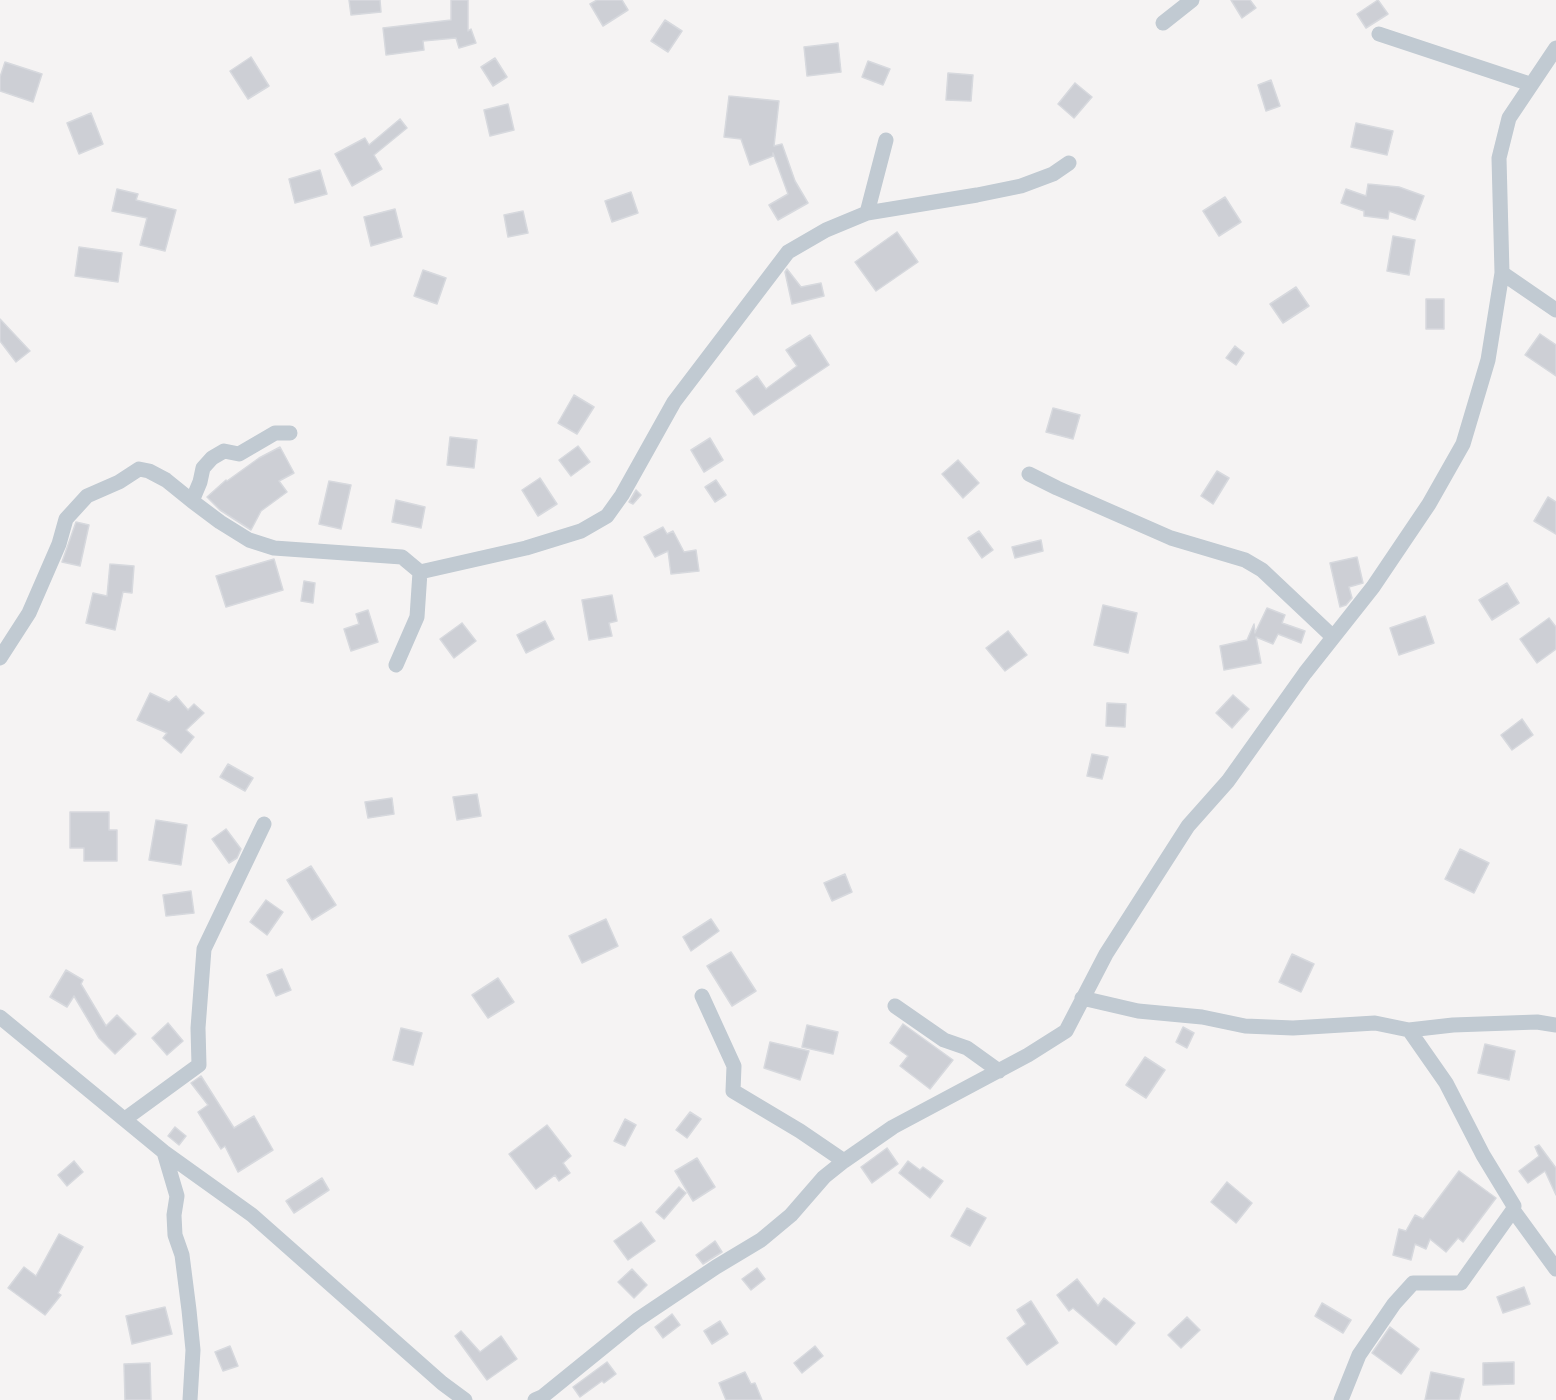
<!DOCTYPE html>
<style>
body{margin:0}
canvas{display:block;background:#f5f3f3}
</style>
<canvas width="1556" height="1400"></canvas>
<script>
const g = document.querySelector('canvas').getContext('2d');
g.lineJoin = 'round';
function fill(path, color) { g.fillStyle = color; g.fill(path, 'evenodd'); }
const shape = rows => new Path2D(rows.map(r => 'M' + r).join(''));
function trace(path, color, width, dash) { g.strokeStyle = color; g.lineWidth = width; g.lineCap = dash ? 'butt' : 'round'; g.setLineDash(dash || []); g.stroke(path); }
const building = shape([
 [349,0,380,0,381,12,351,15,349,0],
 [451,0,468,0,468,31,471,29,476,43,459,48,456,38,423,41,424,50,386,55,383,28,451,20,451,0],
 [597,0,622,0,628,10,603,26,590,4,597,0],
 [1231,0,1250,0,1256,8,1242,18,1231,0],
 [1378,0,1388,14,1366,28,1357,14,1378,0],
 [665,20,682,31,668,52,651,41,665,20],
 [838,43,841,72,807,76,804,47,838,43],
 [251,57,269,86,248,99,230,71,251,57],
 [495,58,507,77,493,86,481,67,495,58],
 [868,61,890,69,883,85,862,77,868,61],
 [5,62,42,74,33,102,0,91,0,77,5,62],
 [948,73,973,75,971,101,946,100,948,73],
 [1271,80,1280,106,1266,111,1258,85,1271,80],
 [1075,83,1092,97,1074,118,1058,104,1075,83],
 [729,96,779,101,774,146,782,144,795,181,808,203,778,220,769,205,788,194,773,153,773,156,750,165,741,139,724,137,729,96],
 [508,104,514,130,490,136,484,110,508,104],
 [91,113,103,144,79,154,67,123,91,113],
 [400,119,407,128,374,155,382,169,352,186,335,154,365,138,369,145,400,119],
 [1356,123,1393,131,1387,155,1351,147,1356,123],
 [320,170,327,194,295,203,289,179,320,170],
 [1368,184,1399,187,1424,196,1415,220,1389,211,1388,219,1364,216,1364,211,1341,203,1346,189,1366,196,1368,184],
 [117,189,138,194,136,200,176,210,165,251,140,245,147,218,112,211,117,189],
 [631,192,638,213,612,222,605,201,631,192],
 [1225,197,1241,222,1219,236,1203,211,1225,197],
 [395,209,402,237,371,246,364,217,395,209],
 [523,211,528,233,508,237,504,215,523,211],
 [897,232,918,262,876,291,855,262,897,232],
 [1393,236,1415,240,1409,275,1387,271,1393,236],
 [79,247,122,253,118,282,75,276,79,247],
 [787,269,801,287,821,283,824,296,792,304,785,272,787,269],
 [423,270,446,278,437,304,414,296,423,270],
 [1296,287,1309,306,1283,323,1270,304,1296,287],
 [1426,299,1444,299,1444,329,1426,329,1426,299],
 [0,319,30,351,16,362,0,341,0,319],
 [1540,334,1556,345,1556,376,1525,355,1540,334],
 [810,335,829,365,754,415,736,391,757,376,766,389,797,366,786,350,810,335],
 [1235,346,1244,353,1236,365,1226,358,1235,346],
 [574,395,594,407,577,434,558,423,574,395],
 [1053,408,1080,415,1073,439,1046,432,1053,408],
 [450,437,477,440,474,468,447,465,450,437],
 [710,438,723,460,704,472,691,450,710,438],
 [578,446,590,462,571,476,559,460,578,446],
 [280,447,294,473,279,481,287,492,261,511,251,530,220,510,207,497,226,480,227,481,259,458,280,447],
 [958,460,979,483,963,498,942,474,958,460],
 [1217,471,1229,478,1213,504,1201,496,1217,471],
 [540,478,557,504,538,516,522,490,540,478],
 [716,480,726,495,715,502,705,487,716,480],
 [329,481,351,485,341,529,319,524,329,481],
 [636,490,641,495,633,504,629,502,636,490],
 [1548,497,1556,502,1556,534,1534,521,1548,497],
 [396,500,425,507,421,528,392,522,396,500],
 [76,522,89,525,80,566,62,562,76,522],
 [663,527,667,534,673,531,684,552,696,550,699,571,671,574,668,551,655,557,644,537,663,527],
 [979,531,993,550,982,558,968,538,979,531],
 [1041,540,1043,551,1015,558,1012,547,1041,540],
 [1357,557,1363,583,1349,587,1352,598,1346,605,1340,607,1330,563,1357,557],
 [274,559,283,590,226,607,216,576,274,559],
 [110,564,134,566,132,593,123,592,115,630,86,623,93,593,107,596,110,564],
 [304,581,315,583,313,603,301,601,304,581],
 [1507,583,1519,603,1492,620,1479,600,1507,583],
 [612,595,617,621,609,623,612,636,589,640,582,600,612,595],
 [1103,605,1137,613,1128,653,1094,645,1103,605],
 [1267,608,1285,615,1282,623,1305,631,1301,643,1278,634,1273,644,1256,637,1261,663,1224,670,1220,646,1247,640,1254,624,1255,633,1267,608],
 [368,610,378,642,351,651,344,629,359,624,356,614,368,610],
 [1425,616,1434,643,1399,655,1390,628,1425,616],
 [1549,618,1556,627,1556,649,1537,663,1520,639,1549,618],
 [545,621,554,639,526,653,517,635,545,621],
 [462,623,476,641,454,658,440,639,462,623],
 [1008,631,1027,655,1005,671,986,648,1008,631],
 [150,693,169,702,176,696,188,710,194,704,204,713,186,730,194,737,181,753,163,738,167,733,137,720,150,693],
 [1233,695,1249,709,1232,728,1216,713,1233,695],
 [1107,703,1126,704,1125,727,1106,726,1107,703],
 [1522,719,1533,735,1512,750,1501,735,1522,719],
 [1092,754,1108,757,1102,779,1087,776,1092,754],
 [228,764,253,778,245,791,220,777,228,764],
 [477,794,481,816,457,820,453,797,477,794],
 [392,798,394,814,368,818,365,802,392,798],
 [70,812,109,812,109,830,117,830,117,861,84,861,84,848,70,848,70,812],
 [156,820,187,825,181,865,149,860,156,820],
 [226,829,241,849,237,858,229,863,212,839,226,829],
 [1460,849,1489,863,1474,893,1445,879,1460,849],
 [311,866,336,905,312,920,287,880,311,866],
 [845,874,852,892,832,901,824,883,845,874],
 [191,891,194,913,166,916,163,895,191,891],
 [266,900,283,912,267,935,250,922,266,900],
 [606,919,618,946,582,963,569,936,606,919],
 [711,919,719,931,691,951,683,937,711,919],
 [731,952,756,991,732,1006,707,966,731,952],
 [1292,954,1314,964,1301,992,1279,982,1292,954],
 [282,969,291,990,276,996,267,975,282,969],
 [66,970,83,980,81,984,106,1026,117,1015,136,1034,115,1054,99,1038,74,996,67,1007,50,997,66,970],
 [498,978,514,1002,488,1018,472,995,498,978],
 [168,1023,183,1041,167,1055,152,1038,168,1023],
 [903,1024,953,1060,930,1089,900,1066,908,1056,890,1043,903,1024],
 [807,1025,838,1032,833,1054,802,1047,807,1025],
 [1183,1027,1194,1033,1187,1048,1176,1042,1183,1027],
 [401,1028,422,1033,413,1065,393,1060,401,1028],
 [770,1042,809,1051,800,1080,764,1068,770,1042],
 [1485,1044,1515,1051,1509,1080,1478,1073,1485,1044],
 [1145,1057,1165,1070,1146,1098,1126,1085,1145,1057],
 [201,1076,234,1128,254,1116,273,1150,238,1172,225,1146,221,1149,198,1112,208,1105,191,1083,201,1076],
 [690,1112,701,1119,687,1138,676,1130,690,1112],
 [625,1119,636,1125,625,1146,614,1141,625,1119],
 [547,1125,571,1156,563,1163,570,1173,559,1181,555,1175,536,1189,509,1154,547,1125],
 [175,1127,186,1136,179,1145,168,1136,175,1127],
 [1539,1145,1556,1168,1556,1195,1545,1171,1528,1183,1519,1171,1539,1156,1535,1147,1539,1145],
 [887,1148,898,1164,872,1183,861,1167,887,1148],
 [697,1158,715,1187,693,1201,675,1171,697,1158],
 [74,1161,83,1172,67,1186,58,1175,74,1161],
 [908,1161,920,1170,923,1167,943,1181,930,1198,899,1173,908,1161],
 [1459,1171,1496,1198,1463,1242,1458,1238,1446,1252,1430,1239,1426,1249,1415,1244,1411,1260,1393,1255,1399,1229,1406,1231,1415,1215,1423,1219,1459,1171],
 [322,1178,329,1190,294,1213,286,1201,322,1178],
 [1227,1182,1252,1203,1236,1223,1211,1202,1227,1182],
 [679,1187,686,1193,664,1219,656,1212,679,1187],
 [967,1208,986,1218,970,1246,951,1236,967,1208],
 [641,1222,655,1241,628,1260,614,1241,641,1222],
 [59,1234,83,1247,58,1293,61,1295,45,1315,8,1288,24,1267,36,1276,59,1234],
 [715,1241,722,1252,703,1264,696,1255,715,1241],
 [757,1268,765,1279,751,1290,742,1279,757,1268],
 [632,1269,647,1285,634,1298,618,1282,632,1269],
 [1077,1279,1098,1306,1104,1298,1135,1323,1116,1345,1073,1308,1069,1311,1057,1295,1077,1279],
 [1524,1287,1530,1304,1503,1313,1497,1297,1524,1287],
 [1031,1301,1058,1343,1027,1365,1007,1338,1026,1324,1017,1310,1031,1301],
 [1322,1303,1351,1320,1343,1333,1315,1316,1322,1303],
 [165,1307,172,1334,132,1344,126,1316,165,1307],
 [672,1314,680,1325,663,1338,655,1327,672,1314],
 [1187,1317,1200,1330,1181,1348,1168,1335,1187,1317],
 [720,1321,728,1334,712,1344,704,1331,720,1321],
 [1390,1327,1419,1349,1401,1374,1372,1353,1390,1327],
 [461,1331,480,1352,501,1336,517,1359,487,1380,455,1336,461,1331],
 [230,1346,238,1366,223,1371,215,1352,230,1346],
 [815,1346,823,1356,802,1373,794,1363,815,1346],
 [607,1362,616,1374,604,1383,602,1381,580,1397,573,1387,607,1362],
 [1514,1362,1514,1384,1483,1385,1483,1363,1514,1362],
 [150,1363,151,1400,125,1400,124,1364,150,1363],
 [745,1372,751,1384,755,1383,762,1400,726,1400,719,1383,745,1372],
 [1431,1372,1464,1379,1459,1400,1425,1400,1431,1372]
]);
fill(building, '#cdcfd5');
trace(building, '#d7d9de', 1.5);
trace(shape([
 [1163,23,1192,0],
 [1379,34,1530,84],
 [867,213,886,140],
 [1502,273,1556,310],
 [1029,474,1057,488,1171,538,1245,560,1262,570,1333,637],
 [192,501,220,522,249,540,274,548,402,557,420,572,526,548,581,531,607,516,622,495,674,402,788,252,826,230,867,213,977,195,1021,186,1053,174,1069,163],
 [0,658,29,613,59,544,66,519,87,496,119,482,139,469,149,471,166,480,192,501,200,482,203,468,212,458,224,451,239,454,275,433,290,433],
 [396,665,417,617,420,572],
 [702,996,734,1066,733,1091,800,1131,844,1161],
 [1082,998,1138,1011,1202,1017,1245,1026,1293,1028,1375,1023,1409,1030,1453,1025,1537,1022,1556,1025],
 [895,1006,944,1040,967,1048,999,1071],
 [0,1017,164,1152,252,1215,442,1383,465,1400],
 [1409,1030,1446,1083,1483,1155,1514,1206,1513,1210,1556,1269],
 [125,1119,199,1065,198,1028,204,949,264,824],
 [164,1152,177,1196,174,1215,175,1235,182,1255,189,1310,193,1350,190,1400],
 [535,1400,542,1397,637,1320,716,1267,761,1240,791,1215,824,1177,844,1161,893,1127,1028,1055,1066,1031,1106,954,1188,826,1228,781,1305,673,1373,587,1429,504,1463,444,1488,360,1502,273,1499,158,1509,118,1556,48],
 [1341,1400,1359,1355,1394,1304,1413,1283,1461,1283,1513,1210]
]), '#c1cad2', 15);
</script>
